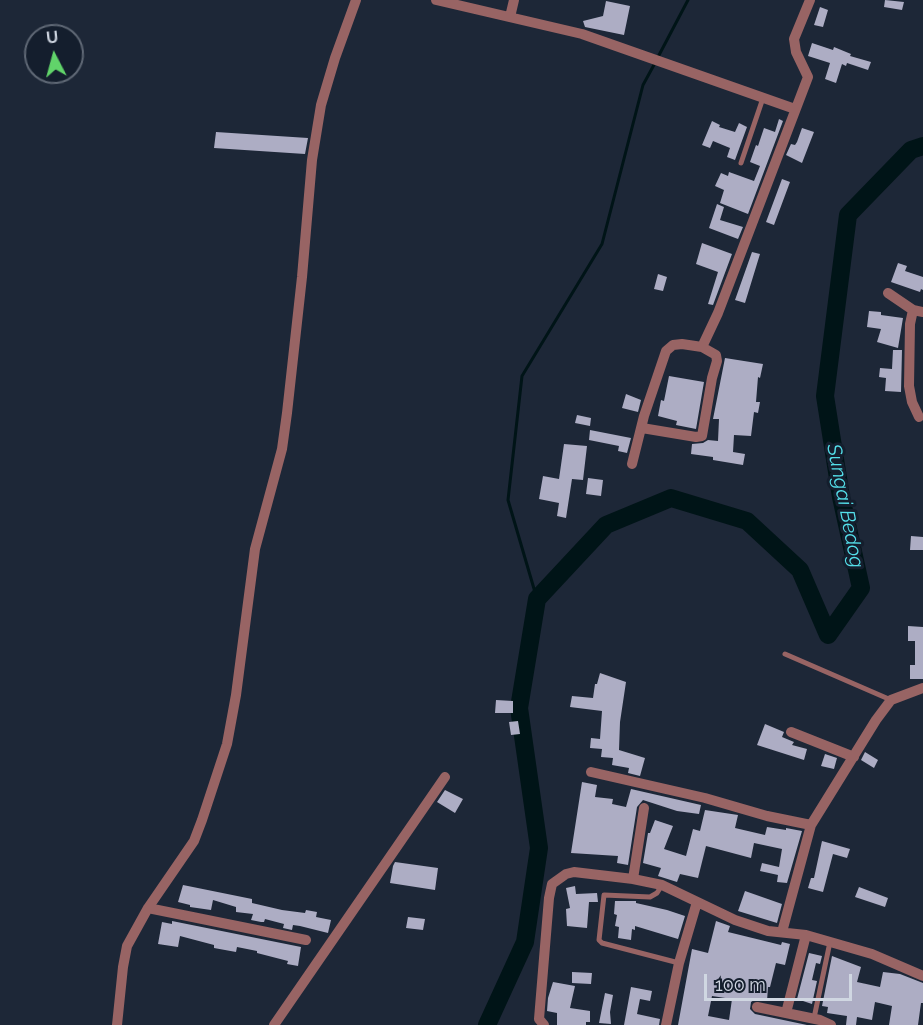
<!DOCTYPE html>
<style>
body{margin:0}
#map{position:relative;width:923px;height:1025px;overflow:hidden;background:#1d2737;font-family:Raleway,sans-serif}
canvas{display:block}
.north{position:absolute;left:24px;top:24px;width:60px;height:60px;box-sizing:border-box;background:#141e2d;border:2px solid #5f6875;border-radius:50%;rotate:354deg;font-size:16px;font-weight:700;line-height:24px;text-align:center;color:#d0d7e2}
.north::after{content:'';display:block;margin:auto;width:21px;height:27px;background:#61d46a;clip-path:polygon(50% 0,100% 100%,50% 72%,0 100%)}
.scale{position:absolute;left:704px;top:974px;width:148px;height:27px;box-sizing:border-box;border:3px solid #d0d7e2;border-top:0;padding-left:8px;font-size:18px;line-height:21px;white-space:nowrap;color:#d0d7e2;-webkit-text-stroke:4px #141e2d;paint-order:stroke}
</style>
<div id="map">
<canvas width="923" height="1025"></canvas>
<div class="north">U</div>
<div class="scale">100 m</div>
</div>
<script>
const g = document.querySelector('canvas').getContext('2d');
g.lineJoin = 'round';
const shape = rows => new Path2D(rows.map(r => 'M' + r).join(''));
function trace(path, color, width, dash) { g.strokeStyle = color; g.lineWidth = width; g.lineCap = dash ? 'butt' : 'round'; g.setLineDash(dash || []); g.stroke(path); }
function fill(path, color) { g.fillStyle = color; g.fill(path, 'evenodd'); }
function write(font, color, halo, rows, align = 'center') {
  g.font = font + ' Raleway,sans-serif'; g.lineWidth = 6; g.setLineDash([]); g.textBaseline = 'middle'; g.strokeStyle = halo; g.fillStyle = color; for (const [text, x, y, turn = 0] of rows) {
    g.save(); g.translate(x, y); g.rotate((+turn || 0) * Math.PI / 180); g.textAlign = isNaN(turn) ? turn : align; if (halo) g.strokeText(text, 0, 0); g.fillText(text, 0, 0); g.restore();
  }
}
trace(shape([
 [658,57,688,0],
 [537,599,508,500,522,376,602,244,643,85,655,63]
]), '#001417', 3);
trace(shape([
 [487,1025,525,942,539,848,519,708,537,599,606,525,671,498,747,521,800,570,828,635,861,588,841,497,825,396,848,215,911,150,923,146]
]), '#001417', 18);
fill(shape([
 [885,0,904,2,902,10,884,7],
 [606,1,630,6,624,35,585,27,583,21,603,16],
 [820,7,828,10,823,27,814,25],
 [812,43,833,50,834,47,851,54,850,56,871,62,868,70,847,63,846,66,842,64,836,83,825,79,830,63,808,56],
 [779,119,783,121,748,214,720,203,724,190,715,186,721,173,728,176,729,172,754,181,760,166,750,162,756,145,758,146,764,128,775,132],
 [712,121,720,125,719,127,735,132,739,123,747,127,735,160,727,157,730,148,713,141,710,148,702,145],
 [802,128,814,132,802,163,786,155,791,144,795,145,797,142],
 [216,132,308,138,305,154,214,148],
 [782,179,790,182,774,225,766,222],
 [717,204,724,207,720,220,743,227,738,239,709,228],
 [702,243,732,254,713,305,708,304,718,272,696,264],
 [752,252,760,254,745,303,735,300],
 [898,263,907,266,905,271,923,277,923,290,921,289,920,292,891,282],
 [658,274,667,277,663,291,654,289],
 [869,311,881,312,881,315,903,318,898,348,877,342,881,329,867,327],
 [893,350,902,350,901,392,885,391,886,378,879,377,880,368,892,369],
 [725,358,763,364,760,378,758,377,756,402,760,402,758,413,754,412,751,436,734,435,733,452,745,454,743,465,713,460,713,457,691,454,692,444,703,443,708,440,718,441,719,419,713,419],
 [669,376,704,382,696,429,676,425,677,421,658,416,661,400,664,401],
 [626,394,641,400,638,412,622,408],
 [577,415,591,418,590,426,575,423],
 [590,430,631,438,627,453,618,451,619,446,589,440],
 [564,444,587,446,583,480,572,479,566,518,557,516,559,503,539,499,543,476,559,479],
 [588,478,603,480,601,496,586,494],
 [911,536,923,537,923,550,910,550],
 [908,626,923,627,923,679,910,679,910,665,915,665,915,641,908,641],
 [600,673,626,682,620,722,619,750,645,758,640,776,628,773,629,768,612,765,613,758,601,757,602,749,590,748,591,738,600,739,602,711,570,707,572,696,593,698,595,684,597,684],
 [496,700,513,701,513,713,495,713],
 [518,721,520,734,511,735,509,722],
 [765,724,784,732,782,737,794,742,792,745,807,749,804,760,757,745],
 [865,752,878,760,874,768,861,760],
 [825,754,837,758,834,769,821,766],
 [582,782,597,785,595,797,613,799,612,804,626,807,631,789,701,805,699,814,677,811,643,800,637,807,628,865,617,863,618,856,571,853],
 [445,790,463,799,455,813,437,802],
 [705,810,738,815,735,828,765,835,767,827,786,830,786,828,802,831,787,883,777,882,778,875,760,871,762,863,779,867,782,849,754,843,751,858,706,846,698,878,680,874,677,882,658,876,661,868,643,863,648,833,650,833,655,820,673,826,664,849,686,856,693,829,700,831],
 [822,841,850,849,847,858,833,854,823,892,808,888,811,878,814,878],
 [395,862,438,868,435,890,390,883,393,866],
 [183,885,252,899,252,903,282,910,305,913,306,910,317,912,316,917,331,920,328,933,300,926,293,925,292,930,283,928,284,924,265,919,264,922,261,922,251,920,253,914,236,912,236,907,213,900,211,910,190,907,190,905,178,902],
 [575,886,576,894,597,893,598,902,589,902,587,928,567,926,566,909,570,908,566,888],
 [859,887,888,898,885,907,855,897],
 [745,891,782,904,777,923,738,911],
 [615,901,636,901,636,903,667,910,685,916,678,939,635,926,635,930,632,929,631,940,618,938,619,927,615,926,617,915,614,914],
 [408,917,425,919,423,930,406,928],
 [172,921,301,947,298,966,287,964,288,961,257,953,257,951,237,947,236,952,214,948,214,945,180,936,178,947,158,944,162,922,172,924],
 [716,921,730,926,728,932,781,945,782,942,790,944,785,965,776,963,770,987,768,987,767,1001,754,1000,751,1002,750,1009,755,1014,807,1025,678,1025,692,949,708,953],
 [712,996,732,999,729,1020,708,1016],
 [809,953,822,956,820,964,816,963,812,980,817,981,812,1004,797,999],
 [832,956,861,967,857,982,880,987,883,972,900,974,923,983,923,1003,921,1003,918,1025,889,1025,892,1006,875,1002,872,1020,857,1017,856,1025,846,1025,847,1016,827,1013,828,1007,822,1006],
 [572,972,592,973,591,984,572,983],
 [553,982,575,986,570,1008,590,1011,590,1022,586,1022,586,1025,557,1025,557,1013,547,1011,548,998],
 [631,987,652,991,650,1001,640,999,637,1014,660,1019,659,1025,624,1025],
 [605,993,613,995,610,1012,611,1024,599,1023]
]), '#adadc4');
trace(shape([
 [741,163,763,98],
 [785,654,891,700],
 [662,885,657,893,650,897,604,895,599,940,602,943,679,963],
 [814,1018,830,942]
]), '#986464', 5);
trace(shape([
 [436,0,582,34,795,109],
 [510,17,514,0],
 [888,293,913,310,923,312],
 [913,310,910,324,909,386,912,402,919,417],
 [642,428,696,437,702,436,712,378,717,361,716,355,702,347],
 [632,464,644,416,666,351,673,345,682,344,702,347,718,313,808,77,796,52,794,39,810,0],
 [791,732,854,757],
 [591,772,705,798,767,816,811,825],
 [633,879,644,808],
 [148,908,306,940],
 [782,932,811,825,876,720,891,700,923,688],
 [757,1007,820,1020,831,1025],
 [786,1013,806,935],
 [117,1025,123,967,127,946,148,908,194,841,202,820,227,744,236,695,255,549,282,449,287,413,302,277,312,160,321,105,335,58,356,0],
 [274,1025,445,777],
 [544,1025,539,1019,549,898,552,884,566,874,574,872,633,879,662,885,735,920,768,931,806,935,872,954,923,976],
 [666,1025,679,963,697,902]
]), '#986464', 10);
write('italic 20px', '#54dfea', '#141e2d', [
 ["Sungai Bedog",845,506,79]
]);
</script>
